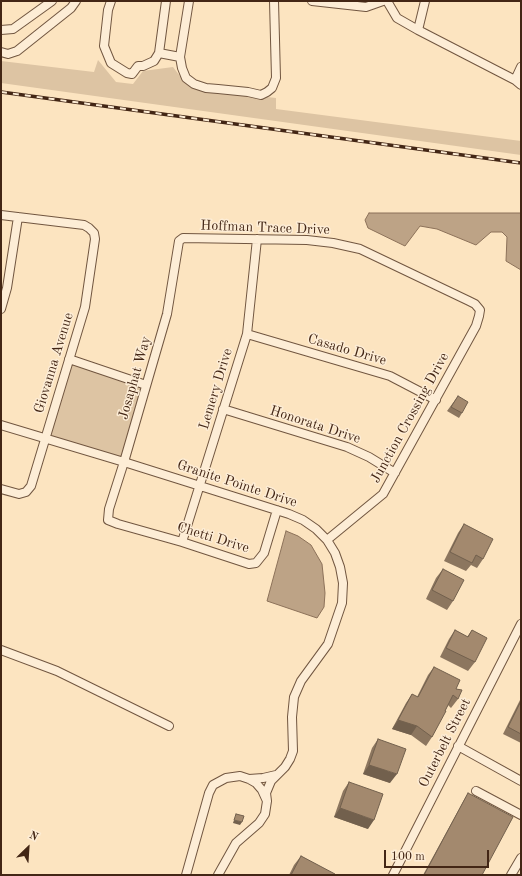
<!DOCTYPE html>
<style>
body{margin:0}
#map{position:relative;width:522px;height:876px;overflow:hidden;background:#fce4c0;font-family:"Old Standard TT",serif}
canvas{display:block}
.frame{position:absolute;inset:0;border:2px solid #432615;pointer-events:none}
.north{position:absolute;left:8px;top:828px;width:40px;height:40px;-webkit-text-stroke:3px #fdedd6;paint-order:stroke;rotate:25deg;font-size:11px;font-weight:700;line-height:16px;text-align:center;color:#432615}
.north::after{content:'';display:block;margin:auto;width:14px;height:18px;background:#432615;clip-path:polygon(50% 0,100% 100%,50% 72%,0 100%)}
.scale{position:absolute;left:384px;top:850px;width:105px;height:18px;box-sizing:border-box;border:2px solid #432615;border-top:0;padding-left:5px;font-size:12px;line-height:14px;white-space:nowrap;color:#432615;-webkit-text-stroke:3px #fdedd6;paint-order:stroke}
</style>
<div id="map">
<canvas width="522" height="876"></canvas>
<div class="frame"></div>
<div class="north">N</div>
<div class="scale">100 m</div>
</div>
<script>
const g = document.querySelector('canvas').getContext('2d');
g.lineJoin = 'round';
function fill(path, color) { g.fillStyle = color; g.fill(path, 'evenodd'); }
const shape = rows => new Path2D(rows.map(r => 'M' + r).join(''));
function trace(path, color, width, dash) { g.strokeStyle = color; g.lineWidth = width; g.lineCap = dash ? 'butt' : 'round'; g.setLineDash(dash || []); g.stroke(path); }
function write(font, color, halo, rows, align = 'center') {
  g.font = font + ' "Old Standard TT",serif'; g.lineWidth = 3; g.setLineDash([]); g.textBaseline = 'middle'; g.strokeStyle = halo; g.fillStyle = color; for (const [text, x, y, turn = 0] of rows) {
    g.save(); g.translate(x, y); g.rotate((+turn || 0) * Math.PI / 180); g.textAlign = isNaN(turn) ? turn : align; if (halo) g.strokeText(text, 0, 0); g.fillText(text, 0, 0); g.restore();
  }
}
fill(shape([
 [98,60,116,82,133,84,143,71,173,67,183,80,197,89,276,98,276,109,521,141,521,155,1,83,1,61,94,72],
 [69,359,146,385,124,462,45,438]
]), '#ddc4a3');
const water = shape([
 [369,213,521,213,521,270,506,261,507,237,502,232,491,232,476,245,437,229,420,226,405,246,368,228,365,220,369,213],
 [286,531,298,536,311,545,322,564,325,593,324,607,317,618,267,601,286,531]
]);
fill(water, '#bda386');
trace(water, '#8c7159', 1);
const minor = shape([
 [111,1,108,10,104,46,111,63,127,73,132,74,138,66,143,66,154,61,159,53,180,57,189,1],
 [312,1,366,7,383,1],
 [387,1,397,18,418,30,425,1],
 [1,30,13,29,52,1],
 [418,30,515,80,521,85],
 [1,52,8,54,17,51,71,8,76,1],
 [159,53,166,1],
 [180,57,182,68,186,78,194,84,206,88,218,89,248,92,261,95,267,92,272,88,276,78,274,1],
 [515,80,521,67],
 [1,215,84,225,89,228,94,233,95,239,85,307,31,486,26,492,19,494,1,489],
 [1,309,7,288,18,217],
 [247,334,390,376,436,400],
 [69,359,146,385],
 [223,409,347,447,369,457,395,473],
 [1,425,124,462,289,514,303,520,316,529,327,540,335,553,340,567,343,583,342,603,328,644,301,681,294,697,292,717,293,751,290,759,285,767,271,781,266,793,267,801],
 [277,510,264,553,256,563,249,564,182,542,118,524,108,520,109,509,124,462,167,314,179,241,183,238,307,240,333,243,360,249,469,301,475,304,480,310,479,316,476,326,383,494,327,540],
 [182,542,247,334,257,239],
 [1,650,57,671,169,726],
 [458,746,521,781],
 [249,779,263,778,276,775],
 [476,791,521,815],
 [186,875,209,793,213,785,226,778,240,776,249,779,256,783,262,790,267,801,265,814,259,823,236,843,218,875],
 [393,875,521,624],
 [511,875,521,858]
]);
trace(minor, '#715640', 10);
trace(minor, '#fdedd6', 8);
const rail = shape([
 [1,92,521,163]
]);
trace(rail, '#432615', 3.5);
trace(rail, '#fdedd6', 2, [6]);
fill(shape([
 [458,396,462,413,459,418,447,411],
 [464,524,483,559,477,568,471,565,466,571,444,561,458,533],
 [443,569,453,601,447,610,426,599,436,578],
 [455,630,467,637,472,630,475,662,468,671,440,657,449,639],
 [434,667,456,689,458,699,451,708,448,705,432,737,426,746,411,735,392,729,406,703,412,694,417,697,428,675],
 [521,698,521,743,503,734],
 [378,739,390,783,363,774,372,748],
 [349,782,368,829,334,817,343,791],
 [468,793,482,875,423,875,464,800],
 [301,856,335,875,289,875,294,865]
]), '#8c765f');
fill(shape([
 [398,720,417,726,411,735,392,729],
 [369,765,397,774,390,783,363,774],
 [340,808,374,820,368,829,334,817],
 [234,820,242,822,240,825,233,823]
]), '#72604d');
const building = shape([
 [458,396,468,402,462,413,451,407,458,396],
 [464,524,493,539,483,559,476,555,472,563,450,552,464,524],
 [443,569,464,580,453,601,432,590,443,569],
 [455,630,468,637,472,630,487,638,475,662,446,648,455,630],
 [434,667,460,680,456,689,462,690,458,699,453,695,445,711,446,711,432,737,417,726,398,720,412,694,418,697,434,667],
 [521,701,521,734,508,727,521,701],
 [378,739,406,749,397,774,369,765,378,739],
 [349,782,383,794,374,820,340,808,349,782],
 [468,793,513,817,482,875,424,875,468,793],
 [236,814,244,816,242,822,234,820,236,814],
 [301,856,335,874,335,875,291,875,301,856]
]);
fill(building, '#a3896e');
trace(building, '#72604d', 1);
write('14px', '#432615', '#fdedd6', [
 ["Hoffman Trace Drive",265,228,2],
 ["Casado Drive",347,350,16],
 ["Giovanna Avenue",54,363,-73],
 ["Josaphat Way",135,378,-74],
 ["Lemery Drive",216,389,-73],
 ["Junction Crossing Drive",410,418,-61],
 ["Honorata Drive",315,425,18],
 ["Granite Pointe Drive",237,484,18],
 ["Chetti Drive",213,538,17],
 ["Outerbelt Street",445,743,-63]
]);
</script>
